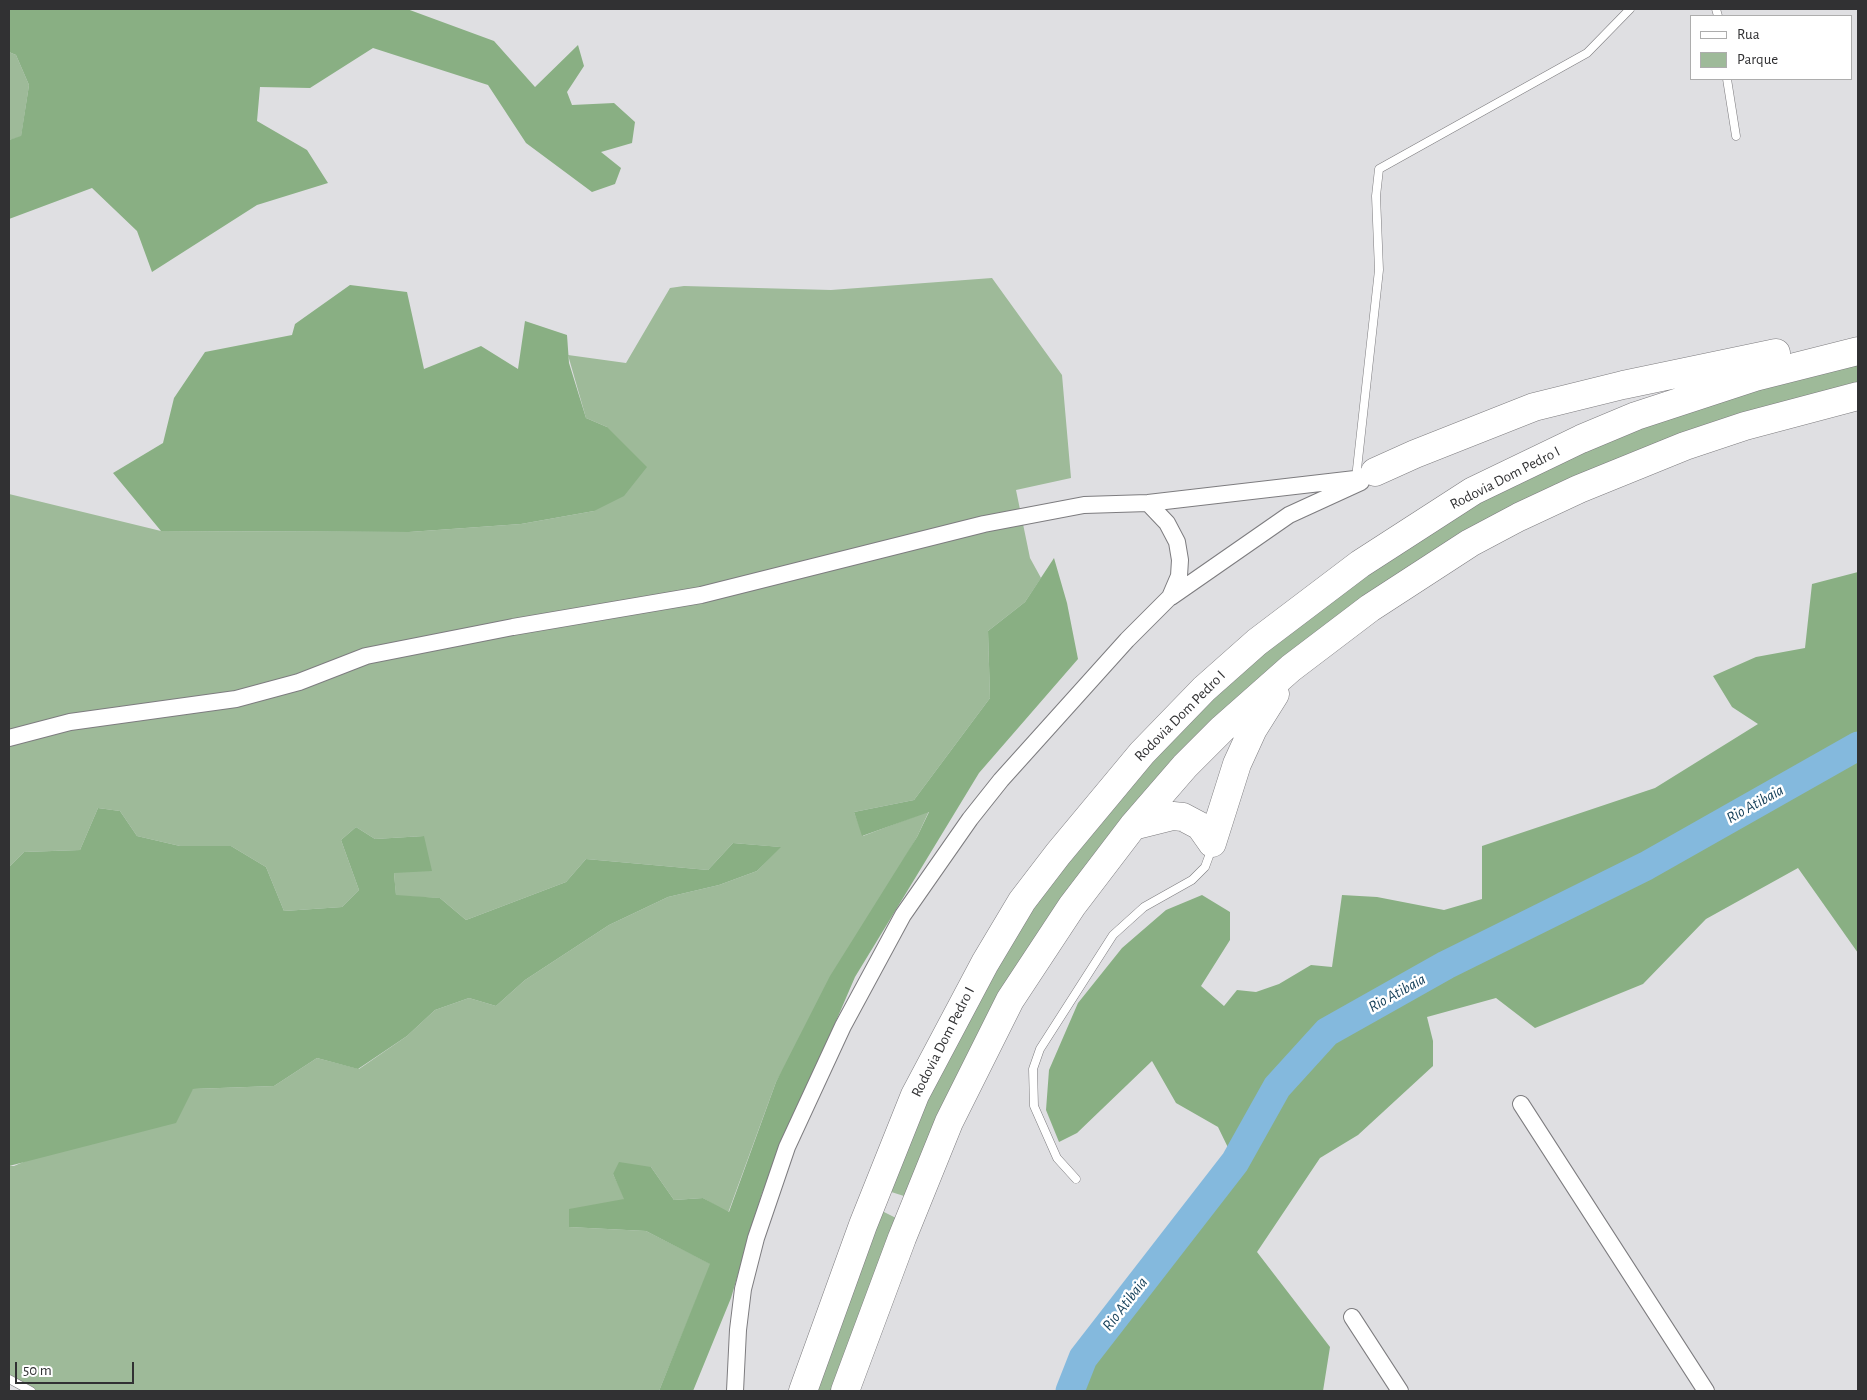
<!DOCTYPE html>
<style>
body{margin:0}
#map{position:relative;width:1867px;height:1400px;overflow:hidden;background:#dfdfe2;font-family:"Alegreya Sans",sans-serif}
canvas{display:block}
.frame{position:absolute;inset:0;border:10px solid #313133;pointer-events:none}
.legend{position:absolute;left:1690px;top:15px;width:162px;height:65px;box-sizing:border-box;background:#fff;border:1px solid #adadad;margin:0;padding:6px 9px;list-style:none;font-size:15px;color:#313133}
.legend li{display:flex;align-items:center;gap:10px;height:25px}
.legend b{width:25px;border:1px solid #adadad}
.scale{position:absolute;left:15px;top:1362px;width:119px;height:22px;box-sizing:border-box;border:2px solid #313133;border-top:0;padding-left:6px;font-size:15px;line-height:18px;white-space:nowrap;color:#313133;-webkit-text-stroke:4px #fff;paint-order:stroke}
</style>
<div id="map">
<canvas width="1867" height="1400"></canvas>
<div class="frame"></div>
<ul class="legend">
<li><b style="height:6px;background:#fff"></b>Rua</li>
<li><b style="height:14px;background:#9eba99"></b>Parque</li>
</ul>
<div class="scale">50 m</div>
</div>
<script>
const g = document.querySelector('canvas').getContext('2d');
g.lineJoin = 'round';
function fill(path, color) { g.fillStyle = color; g.fill(path, 'evenodd'); }
const shape = rows => new Path2D(rows.map(r => 'M' + r).join(''));
function trace(path, color, width, dash) { g.strokeStyle = color; g.lineWidth = width; g.lineCap = dash ? 'butt' : 'round'; g.setLineDash(dash || []); g.stroke(path); }
function write(font, color, halo, rows, align = 'center') {
  g.font = font + ' "Alegreya Sans",sans-serif'; g.lineWidth = 5; g.setLineDash([]); g.textBaseline = 'middle'; g.strokeStyle = halo; g.fillStyle = color; for (const [text, x, y, turn = 0] of rows) {
    g.save(); g.translate(x, y); g.rotate((+turn || 0) * Math.PI / 180); g.textAlign = isNaN(turn) ? turn : align; if (halo) g.strokeText(text, 0, 0); g.fillText(text, 0, 0); g.restore();
  }
}
fill(shape([
 [9,52,16,55,29,85,21,137,9,140],
 [992,278,1062,375,1071,478,1016,490,1030,558,1041,578,1025,602,988,631,990,698,914,800,854,812,863,836,929,811,917,837,776,1082,728,1213,703,1198,674,1200,651,1167,613,1174,625,1199,569,1227,646,1231,711,1264,659,1391,31,1391,9,1379,9,1166,14,1166,193,1089,274,1086,317,1058,359,1069,407,1036,435,1010,469,998,496,1006,525,980,609,925,668,897,719,885,757,871,780,847,733,843,708,870,586,859,566,882,466,920,440,898,396,896,394,873,424,836,375,839,356,827,341,840,359,890,342,907,284,911,266,867,231,846,180,846,137,836,120,811,98,808,80,850,24,852,9,867,9,494,161,531,409,532,521,524,594,511,607,427,586,418,568,355,626,363,670,288,684,286,831,290],
 [1858,362,1858,386,1526,502,1170,768,924,1148,904,1196,885,1190,948,1045,1059,866,1200,706,1368,569,1520,479,1698,404],
 [882,1211,896,1218,832,1391,810,1391]
]), '#9eba99');
fill(shape([
 [9,9,407,9,494,41,535,87,578,45,584,66,567,92,572,105,614,103,635,122,632,143,601,152,621,168,615,184,592,192,526,143,488,85,373,48,310,88,260,87,257,121,307,150,328,183,257,205,152,272,137,231,92,188,9,219,9,140,21,136,29,85,16,55,9,52],
 [350,285,407,292,424,369,481,346,518,369,525,321,567,335,569,363,586,418,607,427,647,467,624,496,594,511,521,524,409,532,161,531,113,473,163,443,174,398,205,352,292,335,295,324],
 [1054,558,1067,603,1078,659,979,773,855,977,762,1193,731,1298,693,1391,659,1391,710,1264,646,1231,569,1227,569,1209,624,1199,613,1174,619,1162,651,1167,674,1200,703,1198,729,1212,776,1082,830,976,917,837,929,812,862,836,854,812,914,800,990,698,988,631,1025,602],
 [1858,572,1858,953,1798,868,1706,919,1643,984,1535,1028,1496,998,1427,1017,1433,1041,1433,1066,1358,1135,1320,1158,1257,1252,1330,1347,1323,1391,1070,1391,1083,1358,1235,1162,1218,1127,1176,1103,1152,1061,1077,1133,1059,1142,1046,1110,1049,1070,1078,1003,1122,948,1166,910,1202,895,1230,912,1230,940,1201,986,1224,1006,1237,990,1256,992,1279,984,1311,965,1332,967,1342,895,1377,897,1444,910,1482,899,1482,846,1655,788,1758,724,1732,707,1713,676,1756,657,1805,648,1812,584],
 [98,808,120,811,137,836,180,846,231,846,266,867,284,911,342,907,359,890,341,840,356,827,375,839,424,836,432,871,394,873,396,895,440,898,466,920,566,882,586,859,708,870,733,843,781,847,757,871,719,885,668,897,609,925,525,980,496,1006,469,998,435,1010,407,1036,358,1069,317,1058,274,1086,193,1089,176,1123,9,1166,9,867,24,852,80,850]
]), '#89af83');
trace(shape([
 [1070,1391,1083,1358,1235,1162,1277,1087,1327,1032,1446,965,1646,866,1858,746]
]), '#84b9dd', 29);
const service = shape([
 [1716,9,1718,16],
 [1727,79,1736,136],
 [1356,478,1379,270,1376,196,1379,169,1587,53,1630,9],
 [1076,1179,1057,1158,1034,1106,1033,1069,1040,1049,1113,935,1144,907,1192,880,1205,867,1212,848],
 [9,1379,31,1391]
]);
const minor = shape([
 [1171,597,1289,515,1361,482],
 [9,738,70,722,236,699,299,682,366,656,513,627,701,595,984,524,1084,505,1148,503,1355,479,1375,472],
 [1521,1104,1706,1391],
 [1352,1317,1400,1391],
 [735,1391,738,1330,743,1289,756,1238,787,1147,843,1026,903,915,970,819,1001,780,1127,640,1170,597,1179,576,1180,560,1177,542,1167,523,1148,503]
]);
const motorway = shape([
 [1375,472,1415,454,1534,407,1623,385,1776,353],
 [1133,826,1173,816,1183,817,1200,826,1212,843],
 [1212,843,1237,764,1253,729,1275,694],
 [803,1391,863,1225,915,1095,985,963,1022,901,1058,854,1142,753,1204,689,1257,642,1360,564,1473,491,1581,439,1636,416,1755,377,1858,351],
 [845,1391,902,1238,949,1122,1010,1000,1072,906,1133,826,1185,766,1222,729,1291,668,1370,608,1470,543,1519,517,1579,489,1685,446,1745,426,1858,396]
]);
trace(service, '#7d7c7f', 9);
trace(minor, '#7d7c7f', 18);
trace(motorway, '#7d7c7f', 29);
trace(service, '#fff', 8);
trace(minor, '#fff', 16);
trace(motorway, '#fff', 28);
write('15px', '#313133', '#fff', [
 ["Rodovia Dom Pedro I",1505,478,-27],
 ["Rodovia Dom Pedro I",1180,716,-45],
 ["Rodovia Dom Pedro I",943,1042,-63]
]);
write('italic 16px', '#18425b', '#fff', [
 ["Rio Atibaia",1755,804,-29],
 ["Rio Atibaia",1397,993,-29],
 ["Rio Atibaia",1125,1304,-52]
]);
</script>
